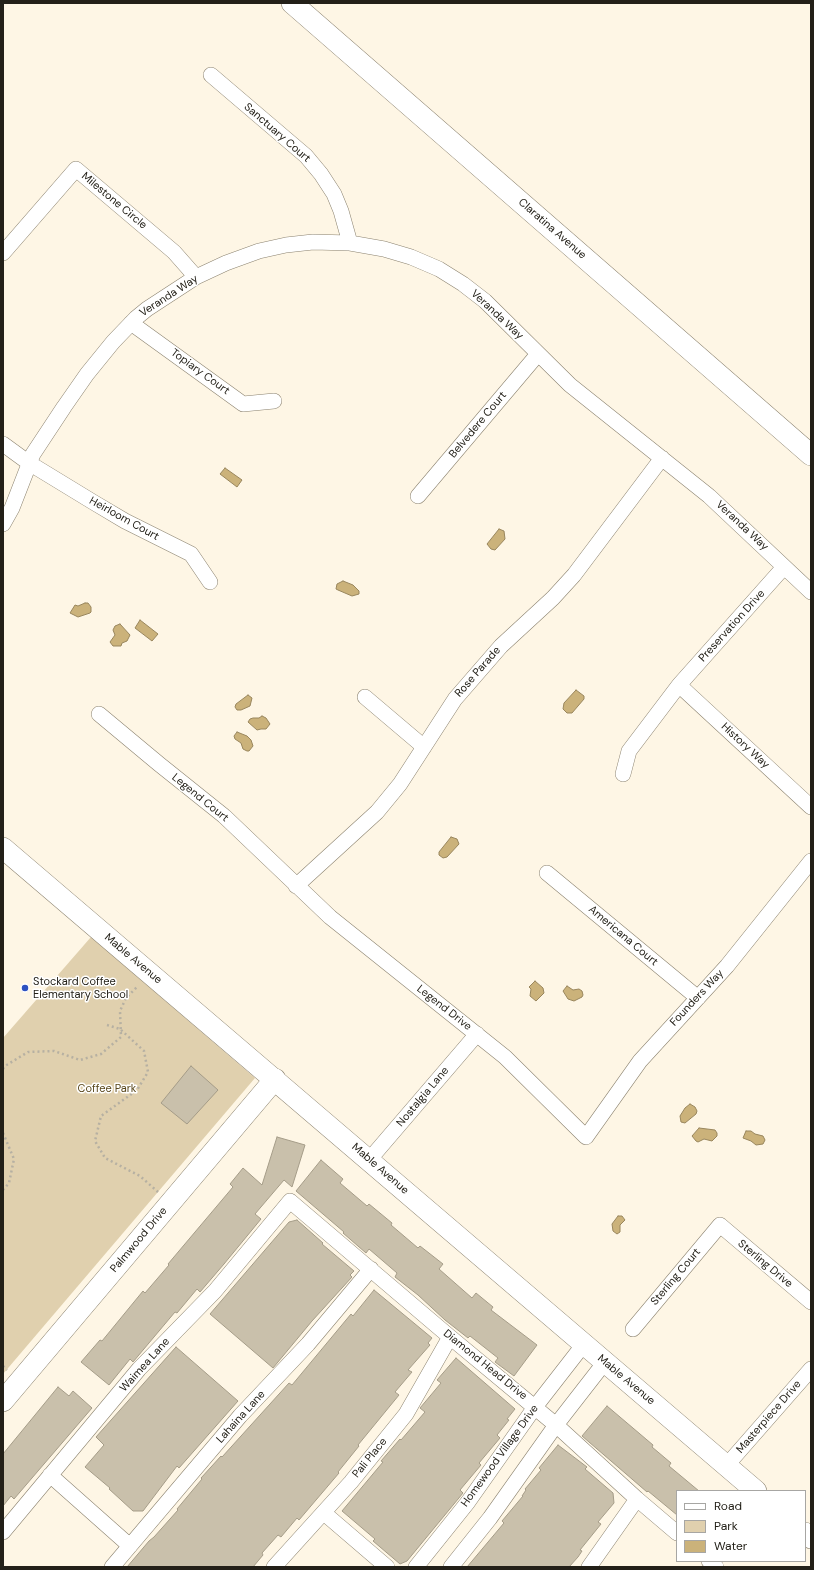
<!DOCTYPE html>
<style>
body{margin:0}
#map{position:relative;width:814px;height:1570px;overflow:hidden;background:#fef6e5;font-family:"DM Sans",sans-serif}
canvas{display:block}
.frame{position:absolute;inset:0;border:4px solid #232018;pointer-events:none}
.legend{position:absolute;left:676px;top:1490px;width:130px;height:72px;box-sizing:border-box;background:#fff;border:1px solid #a7a6a3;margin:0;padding:5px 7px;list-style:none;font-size:12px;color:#232018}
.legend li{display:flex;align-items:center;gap:8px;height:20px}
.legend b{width:20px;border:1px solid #a7a6a3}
</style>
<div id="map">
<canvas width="814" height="1570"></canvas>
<div class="frame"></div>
<ul class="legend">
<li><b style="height:5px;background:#fff"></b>Road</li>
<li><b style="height:11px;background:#e0d0ae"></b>Park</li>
<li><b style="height:11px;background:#cbb27a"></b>Water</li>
</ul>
</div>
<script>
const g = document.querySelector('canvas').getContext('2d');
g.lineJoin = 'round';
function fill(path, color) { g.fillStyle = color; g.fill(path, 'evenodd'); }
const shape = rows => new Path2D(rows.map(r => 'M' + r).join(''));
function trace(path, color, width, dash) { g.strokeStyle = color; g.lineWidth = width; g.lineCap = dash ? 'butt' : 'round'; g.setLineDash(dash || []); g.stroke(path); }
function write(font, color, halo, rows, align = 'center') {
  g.font = font + ' "DM Sans",sans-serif'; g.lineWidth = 3; g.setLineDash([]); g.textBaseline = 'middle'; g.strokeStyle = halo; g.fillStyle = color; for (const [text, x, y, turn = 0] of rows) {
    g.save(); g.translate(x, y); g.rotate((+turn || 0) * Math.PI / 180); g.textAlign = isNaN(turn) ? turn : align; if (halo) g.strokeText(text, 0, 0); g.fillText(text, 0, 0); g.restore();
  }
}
fill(shape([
 [91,937,255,1078,3,1374,3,1038]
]), '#e0d0ae');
const water = shape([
 [225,468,242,480,237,487,220,474,225,468],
 [499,529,504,531,505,539,495,550,491,549,487,544,499,529],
 [343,581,353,585,359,591,359,594,352,596,338,590,336,589,337,584,343,581],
 [85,603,88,603,91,607,91,612,90,613,78,617,70,613,75,605,78,606,85,603],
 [140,620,158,634,152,641,135,628,140,620],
 [120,624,130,635,127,641,122,643,121,646,113,646,110,642,115,635,113,630,115,626,120,624],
 [576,690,584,696,584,699,572,713,567,713,563,709,564,703,576,690],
 [248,695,252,698,250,706,241,710,237,710,235,707,236,704,248,695],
 [262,716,266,718,270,724,266,729,261,729,257,730,248,722,250,719,253,718,259,718,262,716],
 [237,732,247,736,251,740,253,746,249,751,247,751,243,749,241,743,235,739,234,736,237,732],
 [451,837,457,839,459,844,447,857,443,858,439,855,439,852,451,837],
 [535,981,543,988,544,993,536,1001,530,996,531,989,529,987,535,981],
 [567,986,573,990,579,989,582,991,583,995,582,997,574,1001,568,999,563,991,567,986],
 [690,1104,695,1107,697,1111,696,1114,685,1123,681,1122,680,1116,685,1108,690,1104],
 [699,1128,715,1130,717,1133,717,1136,712,1141,704,1139,698,1142,696,1141,692,1136,699,1128],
 [746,1131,751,1131,755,1134,763,1136,765,1140,763,1144,756,1145,751,1141,743,1138,746,1131],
 [618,1216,622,1216,625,1220,620,1225,620,1232,617,1234,613,1231,612,1224,618,1216]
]);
fill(water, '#cbb27a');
trace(water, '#99865d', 1);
const building = shape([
 [191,1066,218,1090,187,1124,161,1103,191,1066],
 [277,1137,305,1145,292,1187,284,1180,255,1214,261,1219,224,1264,200,1292,197,1289,177,1313,175,1312,133,1362,130,1359,109,1385,81,1362,100,1340,102,1341,143,1291,145,1293,169,1265,168,1264,233,1187,230,1184,243,1168,262,1185,277,1137],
 [321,1160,343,1179,340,1183,367,1206,369,1204,392,1223,391,1225,418,1248,420,1246,443,1264,439,1269,472,1298,476,1293,493,1307,491,1310,537,1345,514,1376,495,1362,498,1358,470,1336,468,1338,445,1320,418,1295,395,1277,397,1273,369,1249,366,1253,343,1233,344,1232,296,1191,321,1160],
 [297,1220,323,1243,322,1244,354,1271,350,1275,352,1277,312,1321,273,1368,210,1314,289,1222,297,1220],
 [374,1290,432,1338,428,1343,430,1345,408,1370,412,1372,395,1392,399,1395,358,1445,359,1446,338,1472,339,1473,299,1520,297,1518,281,1537,278,1535,262,1553,263,1555,253,1567,127,1567,149,1541,154,1537,178,1510,177,1509,202,1479,201,1478,221,1456,222,1457,289,1383,292,1385,351,1314,353,1316,374,1290],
 [176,1347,238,1401,179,1468,177,1466,143,1511,133,1511,109,1489,110,1488,85,1467,104,1445,96,1437,176,1347],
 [456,1358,515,1409,507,1419,509,1420,497,1435,500,1438,479,1463,481,1465,460,1490,463,1493,407,1561,400,1564,373,1541,375,1539,342,1511,383,1462,381,1461,400,1439,401,1440,425,1412,420,1408,441,1383,437,1380,456,1358],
 [58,1387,69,1396,73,1391,92,1408,14,1499,11,1496,3,1506,3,1454,58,1387],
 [607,1406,653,1445,652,1447,671,1463,669,1466,699,1491,677,1491,677,1515,648,1491,647,1492,582,1436,607,1406],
 [558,1445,587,1467,585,1469,613,1493,614,1503,598,1522,601,1524,580,1550,582,1551,578,1557,569,1567,467,1567,504,1523,502,1521,523,1496,522,1496,526,1490,525,1489,541,1470,539,1468,558,1445]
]);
fill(building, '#c9c0ab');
trace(building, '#a59c88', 1);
const street = shape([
 [211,75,306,156,321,174,334,194,341,211,350,243],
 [3,253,76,169,174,252,196,277],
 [131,323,243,404,274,401],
 [3,444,29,463,93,502,125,521,191,554,210,582],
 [418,496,538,354],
 [3,524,12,508,33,454,64,407,87,374,113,342,136,318,147,309,196,277,226,263,259,251,286,245,313,242,350,243,384,249,411,257,439,269,463,284,485,301,570,385,709,496,811,592],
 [679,685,811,807],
 [365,697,424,747],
 [99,714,159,764,224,816,330,917,505,1057,586,1137,640,1061,727,966,811,861],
 [623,774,629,751,679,685,784,567],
 [547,873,698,998],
 [296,886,377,812,400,784,455,699,501,646,553,598,574,575,662,458],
 [369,1160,477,1034],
 [633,1329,720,1225,811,1302],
 [727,1465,811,1369],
 [50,1475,130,1546],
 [324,1513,387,1567],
 [3,1532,139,1369,215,1291,290,1201,450,1337,556,1425,637,1499,677,1533],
 [709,1561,716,1567],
 [112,1567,240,1416,308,1344,371,1269],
 [274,1567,351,1482,406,1414,450,1337],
 [416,1567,468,1502,535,1407,584,1344],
 [451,1567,490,1518,556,1425,605,1362],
 [589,1567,637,1499]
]);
const secondary = shape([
 [292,3,811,455],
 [3,848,756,1491],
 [3,1401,275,1079],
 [805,1533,811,1538]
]);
trace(street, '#8b826f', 16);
trace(secondary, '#8b826f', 22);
trace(shape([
 [107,1025,120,1029,144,1051,148,1072,137,1090,101,1116,95,1141,105,1158,140,1176,158,1192],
 [3,1069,5,1066,28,1052,54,1051,80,1060,101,1054,121,1037,120,1011,126,998,138,986],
 [3,1133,14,1159,9,1183,3,1190],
 [3,1366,7,1370]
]), '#b6b0a2', 2.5, [2, 3]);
trace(street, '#fff', 15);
trace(secondary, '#fff', 21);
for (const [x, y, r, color] of [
 [25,988,4,"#2d51c1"]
]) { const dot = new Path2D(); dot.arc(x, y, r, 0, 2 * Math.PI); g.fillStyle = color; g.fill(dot); trace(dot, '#fff', 1.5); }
write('11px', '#232018', '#fff', [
 ["Sanctuary Court",277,133,41],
 ["Milestone Circle",114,201,40],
 ["Claratina Avenue",552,229,41],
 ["Veranda Way",169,296,-33],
 ["Veranda Way",497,315,43],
 ["Topiary Court",200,372,36],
 ["Belvedere Court",478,425,-50],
 ["Heirloom Court",124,519,29],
 ["Veranda Way",742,526,43],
 ["Preservation Drive",732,626,-48],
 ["Rose Parade",478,672,-49],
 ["History Way",745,746,43],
 ["Legend Court",200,798,39],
 ["Americana Court",623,936,40],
 ["Mable Avenue",133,959,40],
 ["Founders Way",697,998,-47],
 ["Legend Drive",444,1008,38],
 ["Nostalgia Lane",423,1097,-50],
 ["Mable Avenue",380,1169,41],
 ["Palmwood Drive",139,1240,-50],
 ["Sterling Drive",765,1264,40],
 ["Sterling Court",676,1277,-50],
 ["Waimea Lane",145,1365,-48],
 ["Diamond Head Drive",485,1365,39],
 ["Mable Avenue",626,1380,40],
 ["Lahaina Lane",241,1417,-48],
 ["Masterpiece Drive",769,1417,-49],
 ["Homewood Village Drive",500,1456,-54],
 ["Pali Place",370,1458,-51]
]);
write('11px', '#232018', '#fff', [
 ["Stockard Coffee",33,982],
 ["Elementary School",33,995]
], 'left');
write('11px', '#58461a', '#fff', [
 ["Coffee Park",107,1089]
]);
</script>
